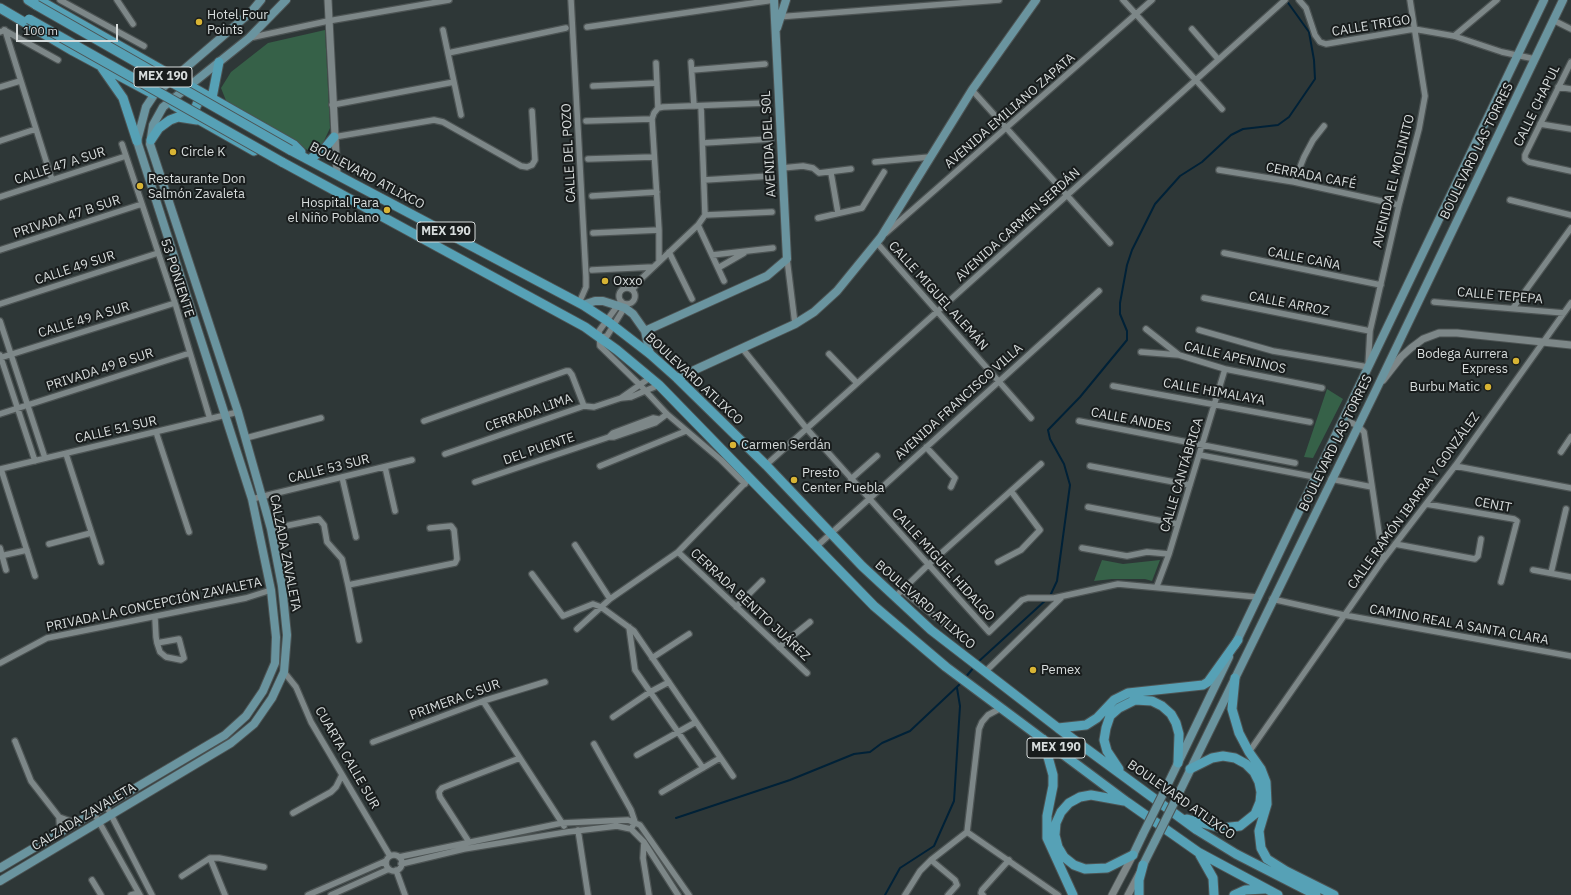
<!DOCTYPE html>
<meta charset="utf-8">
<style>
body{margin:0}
#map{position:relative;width:1571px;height:895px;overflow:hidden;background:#2e3737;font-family:"IBM Plex Sans",sans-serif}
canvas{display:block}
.scale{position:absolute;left:16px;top:24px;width:102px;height:18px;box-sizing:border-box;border:2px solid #d7dcdc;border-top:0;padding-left:5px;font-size:12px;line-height:14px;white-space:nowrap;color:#d7dcdc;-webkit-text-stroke:3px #191d1d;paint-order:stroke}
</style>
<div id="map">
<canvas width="1571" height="895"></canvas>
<div class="scale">100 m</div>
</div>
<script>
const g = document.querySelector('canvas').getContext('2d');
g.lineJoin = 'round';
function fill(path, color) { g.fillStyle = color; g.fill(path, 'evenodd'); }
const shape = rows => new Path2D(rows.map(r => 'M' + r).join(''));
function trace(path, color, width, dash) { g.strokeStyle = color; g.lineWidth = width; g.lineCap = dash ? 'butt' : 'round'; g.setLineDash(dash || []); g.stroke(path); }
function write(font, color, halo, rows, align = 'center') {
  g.font = font + ' "IBM Plex Sans",sans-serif'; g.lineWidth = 4; g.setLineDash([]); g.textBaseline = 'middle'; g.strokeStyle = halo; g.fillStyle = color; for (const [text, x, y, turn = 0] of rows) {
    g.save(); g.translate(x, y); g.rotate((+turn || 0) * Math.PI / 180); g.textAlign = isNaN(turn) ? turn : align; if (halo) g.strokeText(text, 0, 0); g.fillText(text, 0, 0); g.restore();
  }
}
fill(shape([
 [325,30,330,128,323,143,311,152,227,103,221,88,231,72,268,43],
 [1327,389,1343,399,1313,458,1304,457],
 [1102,560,1123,564,1160,560,1152,581,1145,579,1112,579,1094,581]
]), '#366148');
trace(shape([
 [1050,596,1057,581,1070,485,1064,464,1050,439,1048,430,1080,397,1127,340,1127,331,1120,314,1120,303,1127,265,1132,250,1155,204,1180,176,1202,162,1231,135,1243,129,1278,125,1289,117,1315,79,1314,60,1309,32,1286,0],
 [978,662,1047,599],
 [965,678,974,667],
 [676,818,790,780,854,754,870,752,882,743,910,731,961,683],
 [885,895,900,868,934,846,954,801,960,706,957,688]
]), '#002137', 2);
const minor = shape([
 [60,0,144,46],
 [117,0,133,24],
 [571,0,586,277,586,287,579,303],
 [1123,0,1222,109],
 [1299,0,1306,8,1315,35,1320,42,1326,44,1414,29,1454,36,1502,52,1535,59],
 [777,17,999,0],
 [1553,20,1571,29],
 [587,27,774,0],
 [1192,29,1218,59],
 [4,30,58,60],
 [443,30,461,115],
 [0,32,5,30,52,180],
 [1454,36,1497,0],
 [249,38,328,21,449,0],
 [448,53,566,28],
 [691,62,694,106],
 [1571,62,1525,155,1525,159,1529,162,1571,171],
 [656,63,658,108],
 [692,70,765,64],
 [593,86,657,83],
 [0,87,20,81],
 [1558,87,1571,89],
 [972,90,1110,243],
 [332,105,454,82],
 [701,106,705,215],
 [586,121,652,119],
 [1540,124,1571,129],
 [334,137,434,120,443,122,521,166,527,167,532,165,535,160,532,111],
 [0,141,36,129],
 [703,143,771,139],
 [122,144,175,303,210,419],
 [588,159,653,157],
 [875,162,930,157],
 [782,168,803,166,813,168,819,173,851,169],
 [1219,170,1294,182,1399,205],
 [831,173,838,213],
 [704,180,770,176],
 [1294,182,1304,157,1313,140,1324,126],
 [592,196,657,192],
 [0,197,126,156],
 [1510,200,1571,215],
 [705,215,772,212],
 [818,218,862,208,884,172],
 [698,225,724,281],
 [593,233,659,230],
 [886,233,1152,0],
 [877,243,1031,418],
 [0,250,142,204],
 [669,252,692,299],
 [1224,253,1381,285],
 [712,255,773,248],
 [787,259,795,324],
 [659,261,659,230,652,119,654,113,658,108,663,107,766,103],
 [718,268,744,253],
 [592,270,653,267],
 '619 296a8 8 0 1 1 16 0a8 8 0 1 1-16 0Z',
 [632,290,642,278,698,225,705,215],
 [1204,298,1370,331],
 [621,301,599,331,600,346,640,385,667,414,721,460,745,484],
 [1434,302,1564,313],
 [0,304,158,253],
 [1513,308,1571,228],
 [0,321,45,458],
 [1146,329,1179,355],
 [1199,330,1273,351,1368,367,1370,331,1399,205,1419,129,1425,96,1410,0],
 [600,338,607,336,626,305],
 [742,348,807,429,989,632,1022,600,1028,598,1054,598,1118,584,1257,597],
 [1141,352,1179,355,1225,369,1322,388],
 [829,354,857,383],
 [0,355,35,461],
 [0,358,175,303],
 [1113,386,1310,422],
 [621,398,651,377],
 [0,414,190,353],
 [1344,419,1358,426,1364,432,1383,560],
 [424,421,566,371,569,371,572,375,584,406],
 [1079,421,1295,463],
 [156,432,189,532],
 [609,437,614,437,655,423,667,414],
 [246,438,321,418],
 [926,447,955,478,951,487],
 [1561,452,1571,437],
 [66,454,101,562],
 [445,454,584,406,594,407,621,398,631,397,659,385],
 [1200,455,1315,477],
 [766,465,1285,0],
 [600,466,686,431],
 [1090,466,1190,485],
 [1455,466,1571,488],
 [385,467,395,511],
 [0,469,238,412],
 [1,469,35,576],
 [342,477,356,537],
 [851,479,877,456],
 [1331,479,1372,487],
 [475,482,609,437,613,433,653,418,658,419],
 [252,499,412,460],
 [1426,504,1514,519,1517,521,1501,582],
 [1088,507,1178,524],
 [271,529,319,519,324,525,327,542,342,559,348,585,455,563,457,559,454,530,451,526,430,528],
 [49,544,91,533],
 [1395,544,1475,559,1478,556,1481,539],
 [575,545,610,599],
 [816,547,1099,291],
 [0,548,6,570],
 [1082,548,1127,556,1147,552,1169,554],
 [678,552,807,673],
 [0,556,27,550],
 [998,562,1021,550,1040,530,1011,491],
 [1533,570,1571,577],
 [1551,573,1566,509],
 [532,574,563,616,593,604,601,607,634,631,733,776],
 [348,585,359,640],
 [1157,586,1169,554,1225,369],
 [902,590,946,625],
 [895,597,928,565,1041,464],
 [1272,599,1344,615,1571,656],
 [736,607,762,581],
 [155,618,156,637,157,643,160,652,166,657,181,660,184,658,179,639,157,643],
 [629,627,635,670,703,768],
 [577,629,610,599,678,552,747,481],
 [779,647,810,622],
 [652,658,689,634],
 [0,663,47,638,246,598,271,590],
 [284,672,296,687,311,722,390,856],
 [985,672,1062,597],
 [483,701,564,826],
 [613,717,650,692,669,682],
 [15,741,31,781,59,817,60,833],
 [373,742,483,701,545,682],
 [594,744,631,810,635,822,631,829],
 [1249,752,1383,560,1455,466,1571,303],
 [637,755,696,722],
 [662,792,720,758],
 [106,805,152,895],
 [94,813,140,895],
 [293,813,331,792,336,787,342,775],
 [59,817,76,823],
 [578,830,588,895],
 [967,832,1058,895],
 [469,842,440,797,439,792,442,788,520,758],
 [644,842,643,858,649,895],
 '386 863a8 8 0 1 1 16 0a8 8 0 1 1-16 0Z',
 [399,857,562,823,628,820,640,825,689,895],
 [210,858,225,895],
 [931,860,955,880,957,885,948,895],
 [401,864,464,849,567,832,617,826,631,829,644,842,678,895],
 [396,870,405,895],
 [182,876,210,858,219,858,264,867],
 [92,880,101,895],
 [131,895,138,893],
 [308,895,386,861],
 [331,895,389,869],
 [905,895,920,871,931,860,967,832,979,729,982,722,988,715,1001,708],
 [983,895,981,893,982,890,1009,860]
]);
const tertiary = shape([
 [328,0,337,174],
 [1383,380,1401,357,1411,348,1423,339,1439,333,1457,333,1571,345],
 [1112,895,1133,855],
 [1128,895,1139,874]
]);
const secondary = shape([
 [777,28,786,0],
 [583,305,595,301,603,301,625,308,633,314,645,331,650,354],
 [645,331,767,276,787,259,774,0],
 [677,378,795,324,814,312,837,291,881,237,972,90,1036,0],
 [1235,645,1544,0],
 [1164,792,1229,657],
 [1176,799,1376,390,1563,0],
 [1133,855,1143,834],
 [1143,865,1155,841],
 [0,868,225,735,246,716,263,691,275,663,276,637,271,590,252,499,137,141,146,107,154,95,251,12,261,0],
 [0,881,231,743,254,724,272,698,284,672,287,635,282,586,271,529,238,412,150,144,153,125,163,107,249,38,286,0]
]);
const primary = shape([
 [28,0,36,5],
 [39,0,294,145,301,152],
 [0,8,73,51,153,94],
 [102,68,123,98,137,141],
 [136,85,145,75,148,62],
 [212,98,219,62],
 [173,105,254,151],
 [151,140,159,128,170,120,178,117,197,120,195,110,197,104,202,100,209,98],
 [290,150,583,305,606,320,650,354,677,378,766,465,862,566,931,630,1058,728,1197,830,1236,854,1316,895],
 [309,160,325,148,334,137],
 [282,162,585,327,617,350,659,385,874,606,946,667,1127,802,1198,852,1278,895],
 [1235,678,1232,709,1239,733,1249,752,1261,769,1266,782,1267,804,1259,831,1261,848,1267,859,1286,871,1334,895],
 [1058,728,1086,725,1097,718,1114,700,1128,693,1203,685,1208,682,1238,640],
 [1043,739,1053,775,1053,786,1047,816,1047,838,1073,895],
 [1119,769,1107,751,1104,740,1106,728,1110,716,1119,708,1135,700,1152,701,1162,706,1171,714,1176,723,1179,734,1178,763],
 [1124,801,1091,795,1080,797,1069,803,1061,812,1056,823,1055,835,1058,847,1064,857,1074,865,1085,869,1107,868,1133,855],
 [1187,819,1221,828,1240,826,1255,814,1260,802,1261,792,1259,782,1254,772,1246,764,1235,758,1223,756,1212,758,1190,769],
 [1200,855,1213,878,1214,895],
 [1139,895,1139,880,1143,865],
 [1234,895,1245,890,1265,889]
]);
trace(minor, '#4c5353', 8);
trace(tertiary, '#4c5353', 9);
trace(secondary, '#4c5353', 10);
trace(primary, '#4c5353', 11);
trace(minor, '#7d8788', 5.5);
trace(tertiary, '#7d8788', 7);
trace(secondary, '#6a949f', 8);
trace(primary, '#56a1b6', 9);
const secondaryBridge = shape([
 [1143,834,1164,792],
 [1155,841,1176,799]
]);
const primaryBridge = shape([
 [36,5,290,150],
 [29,19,282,162]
]);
trace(secondaryBridge, '#4c5353', 10, []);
trace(primaryBridge, '#4c5353', 11, []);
trace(secondaryBridge, '#6a949f', 8);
trace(primaryBridge, '#56a1b6', 9);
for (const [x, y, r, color] of [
 [199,22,4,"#d8b434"],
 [173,152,4,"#d8b434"],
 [140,186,4,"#d8b434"],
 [387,210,4,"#d8b434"],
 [605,281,4,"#d8b434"],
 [1516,361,4,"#d8b434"],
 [1488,387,4,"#d8b434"],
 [733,445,4,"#d8b434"],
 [794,480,4,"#d8b434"],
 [1033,670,4,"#d8b434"]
]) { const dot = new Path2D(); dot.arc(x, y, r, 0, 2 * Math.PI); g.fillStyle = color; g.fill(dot); trace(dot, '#191d1d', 1.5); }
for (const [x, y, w] of [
 [163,77,58],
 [446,232,58],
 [1056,748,58]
]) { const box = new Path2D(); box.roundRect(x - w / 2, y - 10, w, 20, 3); g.fillStyle = '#191d1d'; g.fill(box); trace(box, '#d7dcdc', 1); }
write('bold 12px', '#d7dcdc', null, [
 ["MEX 190",163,77],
 ["MEX 190",446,232],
 ["MEX 190",1056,748]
]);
write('13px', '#d7dcdc', '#191d1d', [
 ["Hotel Four",207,15],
 ["Points",207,30],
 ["Circle K",181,152],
 ["Restaurante Don",148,179],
 ["Salmón Zavaleta",148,194],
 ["Hospital Para",379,203,"right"],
 ["el Niño Poblano",379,218,"right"],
 ["Oxxo",613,281],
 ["Bodega Aurrera",1508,354,"right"],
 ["Express",1508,369,"right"],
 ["Burbu Matic",1480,387,"right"],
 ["Carmen Serdán",741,445],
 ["Presto",802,473],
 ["Center Puebla",802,488],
 ["Pemex",1041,670]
], 'left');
write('13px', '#d7dcdc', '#191d1d', [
 ["CALLE TRIGO",1371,26,-9],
 ["CALLE CHAPUL",1537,106,-64],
 ["AVENIDA EMILIANO ZAPATA",1010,111,-41],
 ["AVENIDA DEL SOL",769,144,-93],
 ["BOULEVARD LAS TORRES",1477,151,-64],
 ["CALLE DEL POZO",569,153,-93],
 ["CALLE 47 A SUR",60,166,-18],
 ["BOULEVARD ATLIXCO",367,176,28],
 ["CERRADA CAFÉ",1311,176,11],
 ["AVENIDA EL MOLINITO",1394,181,-76],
 ["PRIVADA 47 B SUR",67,217,-18],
 ["AVENIDA CARMEN SERDÁN",1018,225,-42],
 ["CALLE CAÑA",1304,259,11],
 ["CALLE 49 SUR",75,268,-18],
 ["53 PONIENTE",177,278,72],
 ["CALLE MIGUEL ALEMÁN",938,296,48],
 ["CALLE TEPEPA",1500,296,5],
 ["CALLE ARROZ",1289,304,11],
 ["CALLE 49 A SUR",84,320,-17],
 ["CALLE APENINOS",1235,358,13],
 ["PRIVADA 49 B SUR",100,370,-18],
 ["BOULEVARD ATLIXCO",694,379,43],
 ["CALLE HIMALAYA",1214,392,10],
 ["AVENIDA FRANCISCO VILLA",959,402,-42],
 ["CERRADA LIMA",529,413,-19],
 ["CALLE ANDES",1131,420,11],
 ["CALLE 51 SUR",116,430,-13],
 ["BOULEVARD LAS TORRES",1336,443,-64],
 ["DEL PUENTE",539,449,-19],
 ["CALLE 53 SUR",329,469,-14],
 ["CALLE CANTÁBRICA",1182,475,-73],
 ["CALLE RAMÓN IBARRA Y GONZÁLEZ",1414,501,-54],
 ["CENIT",1493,505,10],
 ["CALZADA ZAVALETA",285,553,79],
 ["CALLE MIGUEL HIDALGO",943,565,48],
 ["PRIVADA LA CONCEPCIÓN ZAVALETA",154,605,-12],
 ["CERRADA BENITO JUÁREZ",750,605,43],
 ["BOULEVARD ATLIXCO",925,605,41],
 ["CAMINO REAL A SANTA CLARA",1459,625,10],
 ["PRIMERA C SUR",455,700,-20],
 ["CUARTA CALLE SUR",347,758,60],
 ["BOULEVARD ATLIXCO",1181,800,35],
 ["CALZADA ZAVALETA",84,817,-31]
]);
</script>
